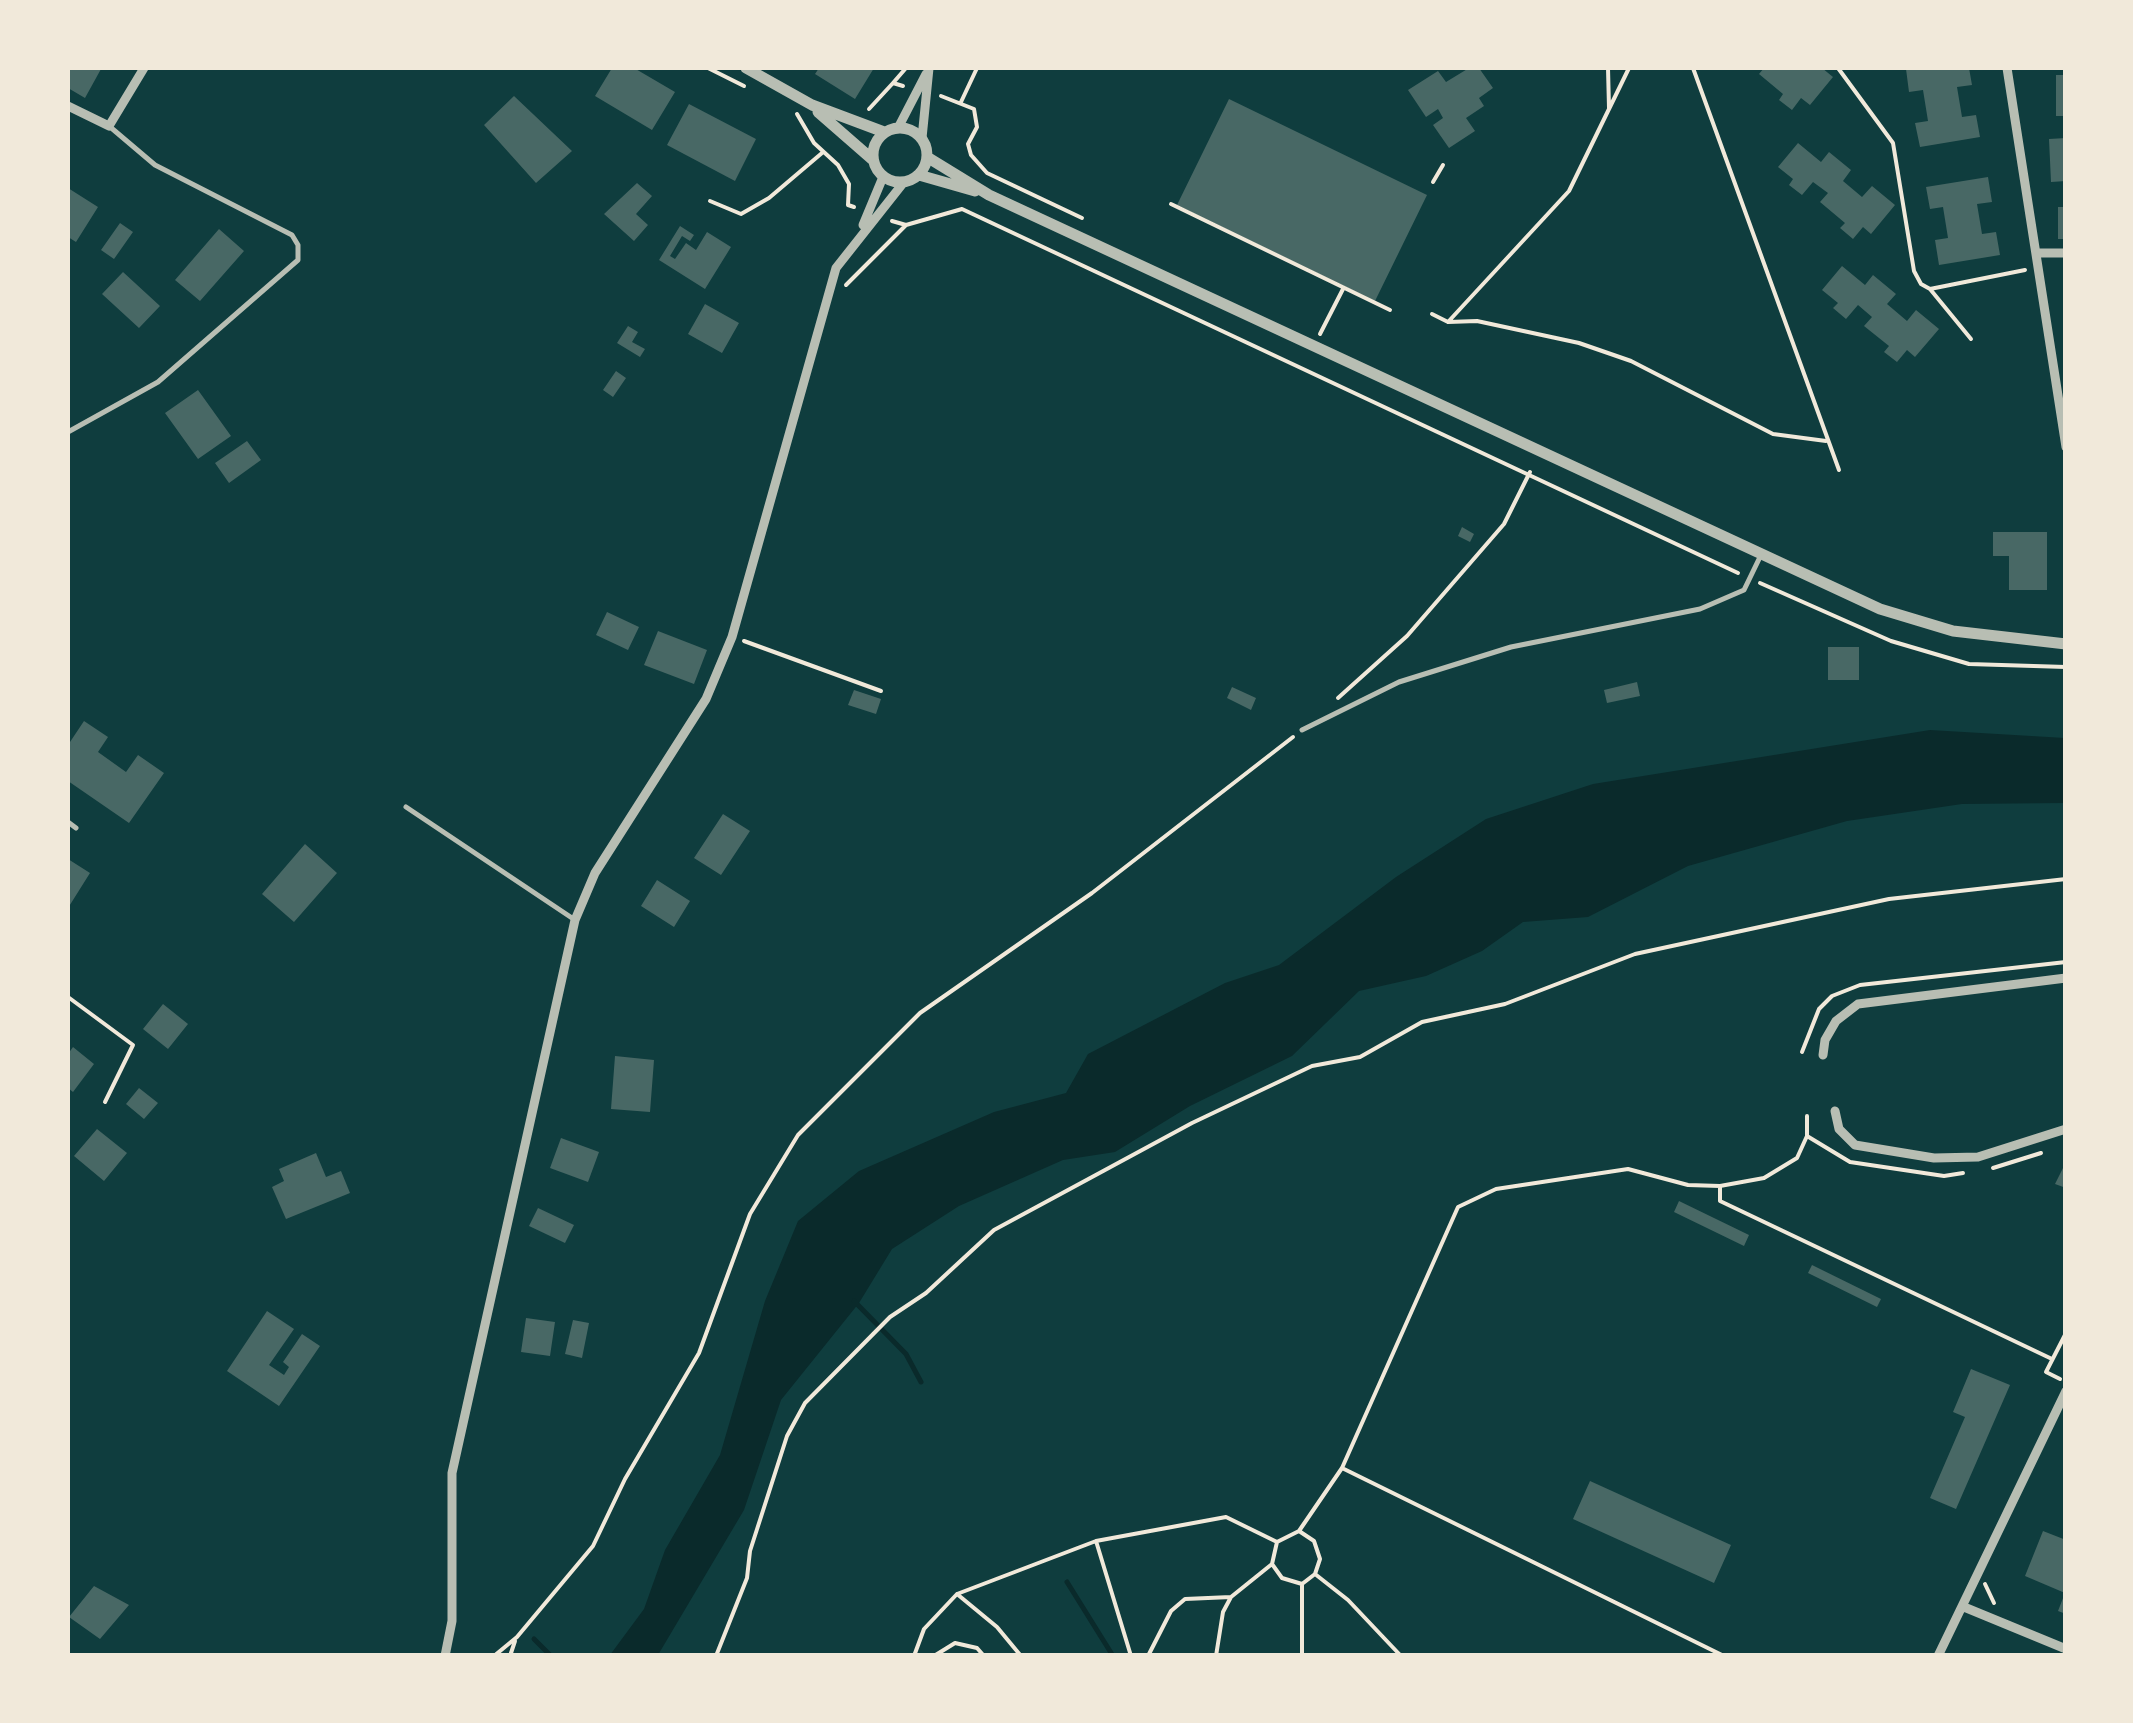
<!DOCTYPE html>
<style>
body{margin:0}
#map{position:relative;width:2133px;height:1723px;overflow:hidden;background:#0f3d3e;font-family:"DM Sans",sans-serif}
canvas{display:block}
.frame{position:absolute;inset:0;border:70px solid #f1e9da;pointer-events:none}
</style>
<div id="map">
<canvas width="2133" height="1723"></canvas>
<div class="frame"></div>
</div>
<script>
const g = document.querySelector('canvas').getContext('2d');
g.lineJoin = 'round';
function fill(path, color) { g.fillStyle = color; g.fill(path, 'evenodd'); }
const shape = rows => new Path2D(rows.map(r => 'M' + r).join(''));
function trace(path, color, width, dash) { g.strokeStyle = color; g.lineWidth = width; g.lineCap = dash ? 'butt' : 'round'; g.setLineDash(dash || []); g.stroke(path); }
fill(shape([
 [1930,730,2065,738,2065,803,1962,804,1847,821,1688,866,1588,917,1523,922,1482,951,1426,976,1359,991,1292,1056,1190,1106,1115,1152,1063,1160,959,1206,892,1249,859,1303,781,1400,744,1510,658,1655,610,1655,644,1609,665,1550,720,1455,765,1301,798,1221,859,1171,994,1112,1066,1093,1088,1054,1225,983,1279,965,1396,877,1486,819,1593,784]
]), '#0a2a2b');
trace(shape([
 [854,1301,906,1354,921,1382],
 [1067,1582,1113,1656],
 [534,1639,551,1656]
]), '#0a2a2b', 5);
fill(shape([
 [68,68,101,69,85,98,68,88],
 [612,68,634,68,675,92,652,130,595,96],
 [819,68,874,68,855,99,815,74],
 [1469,68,1479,68,1493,88,1479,98,1484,106,1466,118,1475,131,1449,148,1433,125,1443,118,1438,109,1426,117,1408,90,1438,71,1446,82],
 [1764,68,1822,68,1833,77,1810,105,1801,98,1792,110,1779,100,1783,94,1759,74],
 [1969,68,1972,85,1957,87,1962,117,1976,115,1980,137,1920,147,1915,123,1928,121,1923,90,1909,92,1906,69],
 [2056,75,2066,75,2066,116,2056,116],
 [514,96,572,151,536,183,484,125],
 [1229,99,1427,195,1375,301,1177,205],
 [689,104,756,139,735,181,667,145],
 [2066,138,2066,181,2051,182,2049,139],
 [1798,143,1821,162,1829,152,1851,170,1843,181,1862,197,1872,186,1895,205,1871,234,1863,227,1853,239,1840,228,1845,223,1820,202,1828,193,1813,182,1802,195,1789,185,1793,179,1778,167],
 [1988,177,1992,202,1977,204,1982,234,1996,232,2000,255,1939,265,1935,240,1948,238,1943,207,1930,209,1926,187],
 [637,183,652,196,636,214,648,225,634,241,604,214],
 [68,188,98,207,76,242,68,237],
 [2058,207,2066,207,2066,239,2058,239],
 [120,223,133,232,114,259,101,250],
 [680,226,694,235,690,241,682,236,670,256,675,259,686,243,696,250,707,232,731,247,705,289,659,260],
 [219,229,244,251,200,301,175,280],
 [1842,266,1865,285,1873,275,1896,294,1887,304,1907,321,1916,310,1939,329,1915,357,1907,350,1897,362,1884,352,1889,346,1864,326,1872,317,1858,305,1846,319,1833,308,1838,303,1822,290],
 [123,272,160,306,139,328,102,294],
 [705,304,739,323,722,353,688,334],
 [628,326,638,332,632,342,645,349,640,357,617,343],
 [616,371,626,378,613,397,603,390],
 [198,390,231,436,198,459,165,413],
 [247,441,261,460,229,483,215,463],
 [1462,527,1474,534,1470,542,1458,536],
 [1993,532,2047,532,2047,590,2009,590,2009,556,1993,556],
 [607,612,639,627,628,650,596,635],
 [658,631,707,650,694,684,644,665],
 [1828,647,1859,647,1859,680,1828,680],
 [1637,682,1640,696,1607,703,1604,690],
 [1232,687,1256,698,1251,710,1227,698],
 [854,690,881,699,876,714,848,705],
 [84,721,108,737,98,752,126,772,138,755,164,773,129,823,68,781,68,745],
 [723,814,750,831,721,875,694,858],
 [305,844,337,873,294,922,262,894],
 [68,859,90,873,68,908],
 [657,880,690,901,674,927,641,906],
 [163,1004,188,1024,168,1049,143,1029],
 [73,1047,94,1064,73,1092,68,1088,68,1054],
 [615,1056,654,1060,650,1112,611,1109],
 [139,1088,158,1103,144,1119,126,1104],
 [97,1129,127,1153,104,1181,74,1156],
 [561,1138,599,1152,588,1182,550,1168],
 [316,1153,326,1177,341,1171,350,1193,286,1219,272,1187,284,1181,279,1169],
 [2066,1162,2066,1188,2055,1184],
 [1679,1201,1749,1235,1744,1246,1674,1212],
 [538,1208,574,1225,565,1243,529,1226],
 [1812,1265,1881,1299,1877,1307,1808,1273],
 [267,1311,294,1329,269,1365,284,1375,289,1367,283,1362,302,1334,320,1346,279,1406,227,1371],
 [526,1318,555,1322,550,1356,521,1352],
 [573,1320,589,1323,582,1358,565,1354],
 [1971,1369,2010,1385,1956,1509,1930,1498,1965,1417,1953,1412],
 [1590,1481,1731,1545,1714,1583,1573,1519],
 [2043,1531,2066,1540,2066,1614,2058,1611,2065,1593,2025,1576],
 [94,1586,129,1605,100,1639,69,1617]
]), '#486865');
trace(shape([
 [708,68,744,86],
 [1608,68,1609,108],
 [1693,68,1839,470],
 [1838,68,1893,143,1914,271,1921,284,1930,289,2025,270],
 [893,83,906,68],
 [941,96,974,109,977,127,968,144,971,155,987,173,1082,218],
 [961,102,977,68],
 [869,109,893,83,903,86],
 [797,114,814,143,838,165,849,184,848,205,854,207],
 [1433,182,1443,165],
 [710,201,741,214,769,198,822,153],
 [1171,204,1390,310],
 [892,221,906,225,962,209,1738,573],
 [846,285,906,225],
 [1930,289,1971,339],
 [1432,314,1448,322,1477,321,1579,343,1631,361,1773,434,1826,441],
 [1448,322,1569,191,1629,68],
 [1320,334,1343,289],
 [1760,583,1891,641,1969,664,2066,667],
 [744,641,881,691],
 [1338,698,1407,636,1504,524,1530,472],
 [68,997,133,1045,105,1102],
 [1802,1052,1819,1009,1832,996,1860,985,2066,962],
 [1807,1136,1850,1162,1944,1176,1963,1173],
 [1993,1168,2041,1153],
 [1720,1186,1720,1201,2052,1359],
 [2060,1379,2046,1372,2066,1333],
 [1342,1468,1724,1656],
 [1299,1531,1314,1541,1320,1559,1315,1574,1302,1584,1282,1578,1272,1564,1277,1542,1299,1531,1342,1468,1458,1207,1496,1189,1628,1169,1688,1185,1720,1186,1764,1178,1797,1158,1807,1136,1807,1116],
 [1096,1541,1131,1656],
 [1315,1574,1348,1600,1401,1656],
 [1985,1584,1994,1603],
 [957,1594,997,1627,1021,1656],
 [494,1656,517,1637,593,1546,625,1479,699,1353,750,1214,798,1135,920,1013,1092,893,1293,737],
 [510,1656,515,1641],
 [716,1656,747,1578,750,1551,787,1436,805,1403,890,1317,926,1293,994,1230,1192,1123,1312,1066,1360,1057,1422,1022,1505,1004,1635,954,1889,899,2066,879],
 [914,1656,924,1629,957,1594,1096,1541,1226,1517,1277,1542],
 [934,1656,955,1643,977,1648,984,1656],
 [1148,1656,1171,1611,1185,1599,1231,1597],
 [1216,1656,1223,1612,1231,1597,1272,1564],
 [1302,1656,1302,1584]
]), '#f1e9da', 4);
trace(shape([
 [68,432,158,382,298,260,298,245,292,235,155,165,109,126],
 [1302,730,1399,682,1511,647,1700,609,1744,590,1760,557],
 [406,807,575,920],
 [68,822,76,828]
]), '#b8beb3', 5);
trace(shape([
 [2007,68,2066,447],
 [68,106,109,126,144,68],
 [898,128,926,74],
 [922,138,929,68],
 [863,225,883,177],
 [2036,253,2066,253],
 [1823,1055,1825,1040,1836,1021,1858,1004,2066,978],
 [1835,1111,1839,1129,1855,1145,1934,1158,1978,1157,2066,1129],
 [1964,1607,2066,1649],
 [445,1656,452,1621,452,1473,575,920,595,873,706,699,732,637,836,268,904,182],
 [1938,1656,2066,1391]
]), '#b8beb3', 9);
trace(shape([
 [746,68,812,105,884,132],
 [818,112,873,160],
 '873 155a27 27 0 1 1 54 0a27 27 0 1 1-54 0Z',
 [927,157,989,195,1880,609,1953,631,2066,644],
 [919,175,975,191]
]), '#b8beb3', 11);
</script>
